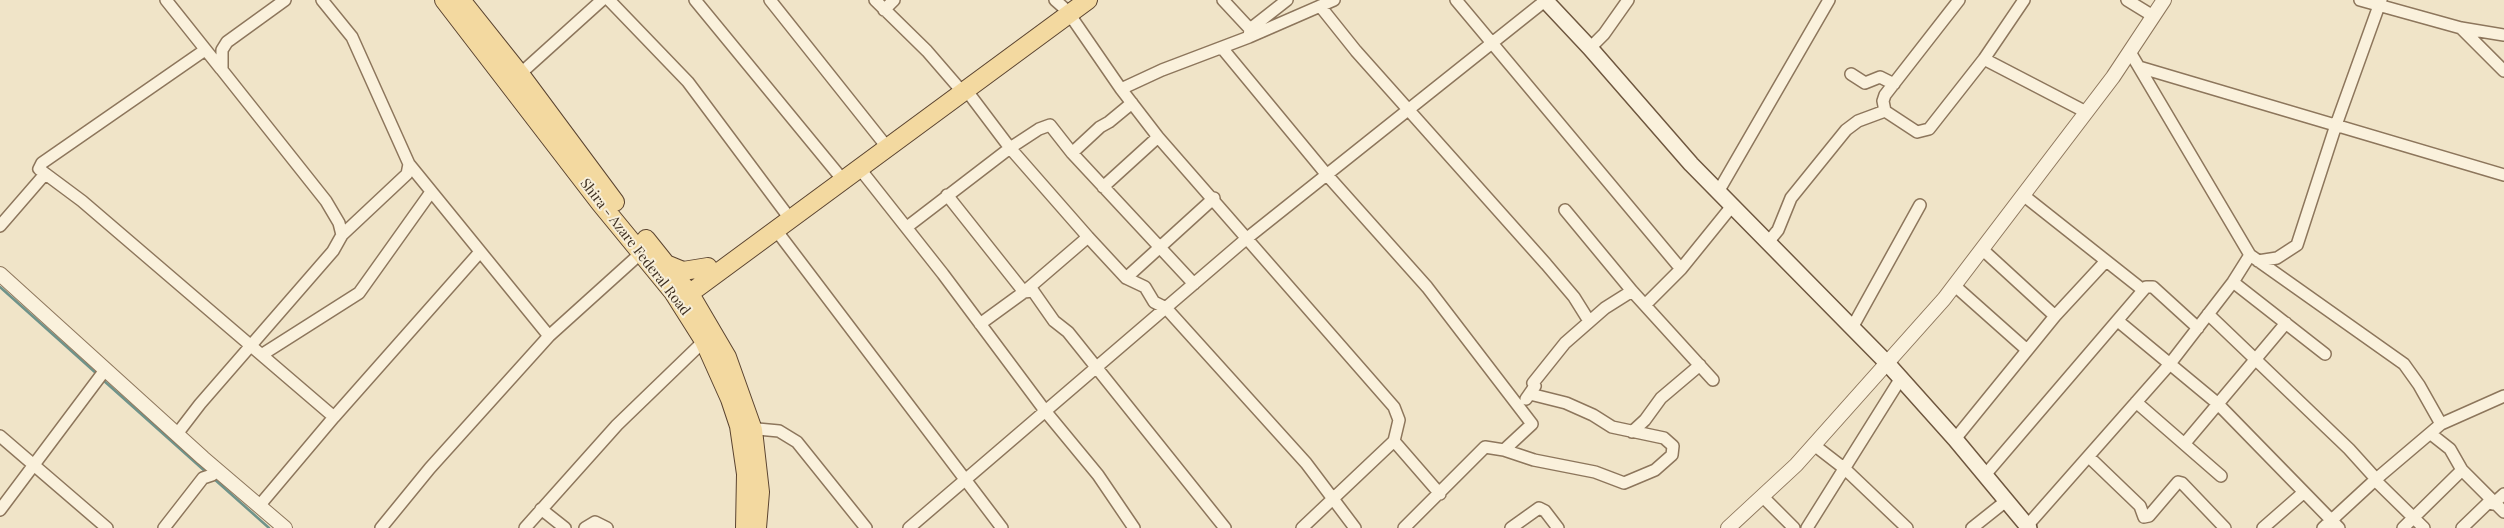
<!DOCTYPE html>
<style>
body{margin:0}
canvas{display:block;background:#f0e4c8}
</style>
<canvas width="2504" height="528"></canvas>
<script>
const g = document.querySelector('canvas').getContext('2d');
g.lineJoin = 'round';
const shape = rows => new Path2D(rows.map(r => 'M' + r).join(''));
function trace(path, color, width, dash) { g.strokeStyle = color; g.lineWidth = width; g.lineCap = dash ? 'butt' : 'round'; g.setLineDash(dash || []); g.stroke(path); }
function write(font, color, halo, rows, align = 'center') {
  g.font = font + ' "Playfair Display",serif'; g.lineWidth = 4; g.setLineDash([]); g.textBaseline = 'middle'; g.strokeStyle = halo; g.fillStyle = color; for (const [text, x, y, turn = 0] of rows) {
    g.save(); g.translate(x, y); g.rotate((+turn || 0) * Math.PI / 180); g.textAlign = isNaN(turn) ? turn : align; if (halo) g.strokeText(text, 0, 0); g.fillText(text, 0, 0); g.restore();
  }
}
trace(shape([
 [0,287,97,374],
 [103,380,207,473],
 [213,478,269,528]
]), '#6f938a', 2.5);
const minor = shape([
 [166,0,221,69],
 [322,0,352,37,409,164,407,174,342,235],
 [609,0,688,82,785,212],
 [695,0,838,174],
 [770,0,883,142],
 [875,0,927,51,959,88],
 [1055,0,1064,8],
 [1223,0,1250,29],
 [1456,0,1681,269],
 [1959,0,1885,95,1883,101,1885,111,1917,132,1929,129,1984,59,2024,0],
 [2127,0,2153,16],
 [2360,0,2461,28,2504,35],
 [1320,6,1356,51,1546,264,1574,297,1589,321],
 [884,10,894,0],
 [1070,15,1121,89,1158,137,1394,407,1399,420,1394,441,1302,528],
 [2461,28,2504,71],
 [1249,37,1250,29,1287,0],
 [1222,48,1327,175,1427,287,1532,424,1504,450],
 [1590,48,1604,34,1628,0],
 [205,50,42,163,39,169,82,201,334,417],
 [2130,52,2250,255,2404,364,2419,385,2441,424,2375,480,2323,528],
 [1984,59,2086,112],
 [2139,67,2504,175],
 [520,74,602,0],
 [1851,74,1865,83,1880,77,1894,84],
 [1121,89,1162,70,1249,37,1334,0],
 [967,91,1010,148,1088,237,1126,278,1145,287,1154,302,1166,308,1306,463,1355,528],
 [1072,153,1100,127,1109,122,1132,103],
 [409,164,549,336],
 [860,169,943,274,1046,412,1098,475,1134,528],
 [1103,187,1158,137],
 [1718,192,1829,0],
 [947,195,1024,292,1033,291,1054,321,1068,332,1225,528],
 [2023,195,2143,290],
 [1565,210,1632,291,1713,380],
 [0,226,45,174],
 [907,227,1010,148,1039,129,1050,125,1072,153,1194,284],
 [776,230,1002,528],
 [1769,241,1778,230,1791,198,1846,130,1858,121,1885,111],
 [1983,250,2055,316],
 [2258,261,2277,258,2297,245,2336,125,2381,0],
 [1126,278,1214,198],
 [2233,282,2325,354],
 [1955,286,2027,350],
 [1645,305,1681,269,1732,206],
 [2208,314,2349,449,2377,480],
 [2118,321,2217,403,2339,528],
 [980,324,1024,292,1088,237],
 [1853,326,1920,205],
 [263,354,359,293,431,192],
 [1526,399,1535,386,1533,383,1565,343,1605,308,1632,291],
 [2136,402,2221,476],
 [2441,424,2504,396],
 [747,428,779,431,797,442,866,528],
 [1632,432,1645,420,1661,398,1700,365],
 [177,434,200,404,333,251,342,235,339,223,326,201,222,70,222,50,227,42,285,0],
 [2431,434,2450,449,2462,470,2504,512],
 [0,436,107,528],
 [1955,439,2055,316,2105,262],
 [1394,441,1440,494],
 [2185,443,2286,323],
 [1814,445,1845,469,1907,528],
 [2089,457,2140,506,2144,517,2149,516,2178,482,2182,483,2225,528],
 [1985,475,2146,287,2153,287,2198,328],
 [2375,480,2424,528],
 [1763,497,1794,528],
 [2493,504,2504,494],
 [259,506,334,417,480,252],
 [541,509,565,528],
 [0,510,105,370],
 [2027,526,2169,365,2233,282,2250,255],
 [164,528,203,478,212,475,217,470],
 [381,528,430,468,549,336,641,253],
 [525,528,617,425,704,341],
 [585,528,595,522,607,528],
 [909,528,1246,239,1546,0],
 [1404,528,1485,447,1504,450,1534,460,1595,472,1624,483,1655,470,1672,455,1673,446,1664,438,1612,427,1593,415,1566,403,1530,394],
 [1511,528,1539,508,1545,511,1558,528],
 [1807,528,1901,378],
 [1972,528,2006,501],
 [2263,528,2303,493],
 [2403,528,2462,470],
 [2462,528,2490,501]
]);
const tertiary = shape([
 [0,274,203,458,285,528],
 [1728,528,1796,465,1944,299,2113,77,2164,0]
]);
const secondary = shape([
 [1545,0,1590,48,1691,164,1887,363,1955,439,2029,528]
]);
const primary = shape([
 [444,0,600,203,673,292,704,341,730,399,739,426,746,474,745,528],
 [461,0,520,74,615,202],
 [646,239,690,294,727,357,753,430,760,492,757,528],
 [666,264,683,271,708,267],
 [682,299,1088,0]
]);
trace(minor, '#8d765c', 14);
trace(tertiary, '#8d765c', 16);
trace(secondary, '#6f573f', 18);
trace(primary, '#5b4430', 20);
trace(minor, '#faf1dc', 11);
trace(tertiary, '#faf1dc', 14);
trace(secondary, '#faf1dc', 15);
trace(primary, '#f3d9a0', 18);
write('14px', '#3d2e20', '#f7eed8', [
 ["Shira - Azare Federal Road",635,247,52]
]);
</script>
